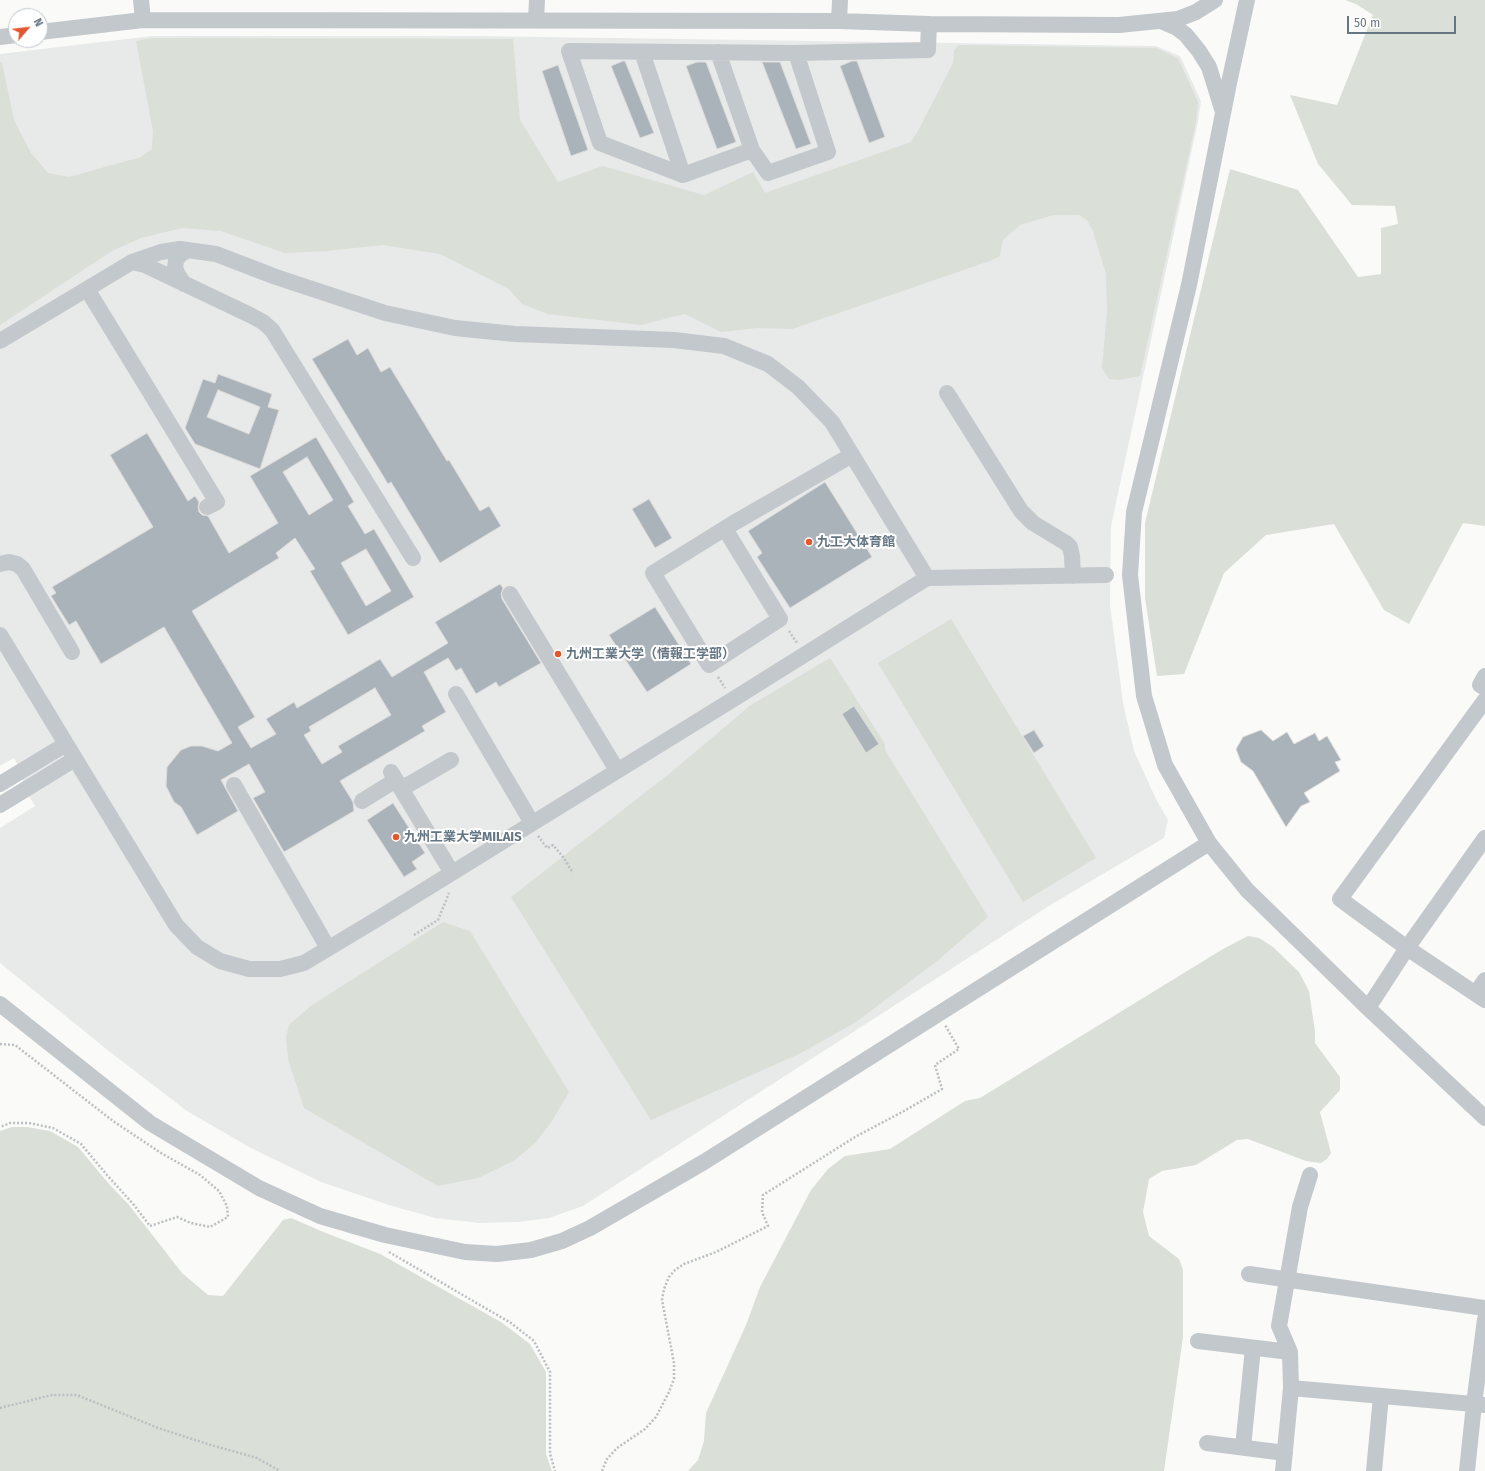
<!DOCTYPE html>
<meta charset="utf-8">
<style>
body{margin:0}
#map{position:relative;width:1485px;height:1471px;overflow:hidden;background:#fafaf8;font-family:"Fira Sans",sans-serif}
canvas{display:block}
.north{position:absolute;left:8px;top:8px;width:40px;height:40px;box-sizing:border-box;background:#fff;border:1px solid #c1c8cd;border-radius:50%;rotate:62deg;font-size:11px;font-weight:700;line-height:16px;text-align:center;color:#657683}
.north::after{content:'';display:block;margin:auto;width:14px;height:18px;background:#e4572e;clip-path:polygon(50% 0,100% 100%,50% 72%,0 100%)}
.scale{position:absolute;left:1347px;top:16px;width:109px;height:18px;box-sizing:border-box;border:2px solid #657683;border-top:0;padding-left:5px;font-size:12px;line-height:14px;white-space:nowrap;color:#657683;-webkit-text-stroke:3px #fff;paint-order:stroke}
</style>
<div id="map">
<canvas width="1485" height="1471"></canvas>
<div class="north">N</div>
<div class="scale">50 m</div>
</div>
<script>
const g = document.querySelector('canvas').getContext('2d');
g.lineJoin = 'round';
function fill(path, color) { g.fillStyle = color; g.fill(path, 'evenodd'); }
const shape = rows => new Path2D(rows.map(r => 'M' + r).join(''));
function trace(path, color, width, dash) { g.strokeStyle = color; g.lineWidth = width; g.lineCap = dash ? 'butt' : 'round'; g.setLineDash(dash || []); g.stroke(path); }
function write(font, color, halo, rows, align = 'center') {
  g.font = font + ' "Fira Sans","Noto Sans JP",sans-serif'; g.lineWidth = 4; g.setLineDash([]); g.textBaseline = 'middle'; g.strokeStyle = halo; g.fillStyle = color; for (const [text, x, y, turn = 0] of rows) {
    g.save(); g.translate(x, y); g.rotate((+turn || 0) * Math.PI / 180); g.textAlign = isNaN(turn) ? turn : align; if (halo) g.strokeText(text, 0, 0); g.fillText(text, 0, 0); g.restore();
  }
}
fill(shape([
 [152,36,474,36,1156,46,1180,56,1201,101,1198,121,1111,526,1110,605,1123,703,1134,751,1156,799,1168,820,1164,838,1052,904,583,1206,549,1218,518,1222,479,1223,435,1218,389,1205,321,1182,251,1148,187,1111,110,1052,0,963,0,828,35,806,25,790,21,771,14,758,0,766,0,54]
]), '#e8e9e9');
fill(shape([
 [1345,0,1485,0,1485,526,1463,523,1409,624,1384,610,1334,524,1266,535,1224,573,1184,674,1157,676,1145,598,1145,523,1230,169,1298,190,1358,277,1381,274,1381,228,1398,224,1395,206,1352,205,1318,164,1290,95,1337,105,1373,15,1356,4],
 [152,38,513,39,520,120,558,182,603,166,704,195,753,172,765,193,911,142,919,129,953,63,954,50,959,45,1156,48,1178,58,1198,102,1196,122,1140,376,1119,380,1109,379,1102,368,1107,311,1106,274,1093,231,1087,220,1079,215,1053,215,1020,225,1003,240,1000,256,990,261,792,329,757,328,721,332,685,314,641,325,548,314,522,304,509,289,440,254,383,245,327,251,285,253,221,231,182,228,141,238,112,251,0,325,0,62,2,63,14,120,31,153,48,173,69,177,141,157,152,149,153,131,136,41],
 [951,619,1096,858,1023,902,878,663],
 [830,658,885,744,885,750,988,917,937,961,856,1022,801,1053,651,1120,511,897,669,774,751,705],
 [443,922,470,931,569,1092,552,1121,536,1142,515,1160,478,1178,438,1186,304,1108,288,1059,286,1037,289,1025,312,1005],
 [1248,936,1259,938,1273,947,1299,972,1309,991,1315,1031,1315,1043,1340,1077,1340,1090,1320,1112,1331,1153,1327,1159,1321,1163,1306,1161,1248,1139,1237,1140,1196,1165,1162,1171,1149,1179,1143,1212,1149,1236,1179,1259,1183,1270,1183,1337,1164,1471,688,1471,698,1460,704,1441,706,1413,746,1325,760,1287,811,1190,828,1169,845,1156,890,1149,965,1101,980,1098,1223,949],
 [12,1127,27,1127,50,1131,78,1147,109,1184,129,1205,182,1273,208,1295,223,1296,283,1220,291,1218,321,1231,380,1254,501,1322,530,1344,546,1372,546,1454,552,1471,0,1471,0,1131]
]), '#dadfd7');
const building = shape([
 [623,61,625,61,654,133,640,138,611,66,623,61],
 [852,61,857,61,885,137,869,143,840,66,852,61],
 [697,62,706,62,736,142,717,149,686,66,697,62],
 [762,62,780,62,811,144,796,149,762,62],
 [558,65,588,150,571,156,542,71,558,65],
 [348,339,357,355,368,348,381,372,390,367,447,461,449,460,480,511,489,506,501,526,440,563,391,482,388,484,312,359,348,339],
 [218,374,272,394,268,407,279,410,260,469,195,444,185,428,203,379,215,383,218,374],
 [218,390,260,407,249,434,207,417,218,390],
 [147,433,188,501,195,496,199,502,198,507,199,512,202,515,208,516,229,553,278,523,250,476,316,437,354,502,348,506,365,534,374,529,414,597,348,635,310,571,315,569,295,538,276,553,279,558,192,611,255,717,238,727,251,748,276,734,266,719,294,702,297,708,380,659,392,677,448,643,435,622,500,584,503,588,501,594,502,599,541,663,499,687,496,682,476,694,461,668,456,671,448,658,424,672,446,712,422,726,425,731,340,781,353,802,354,811,284,852,253,798,265,792,249,764,221,780,238,811,197,835,181,807,174,802,166,786,167,767,181,750,191,746,202,746,218,751,232,743,164,627,101,664,76,621,69,625,51,596,56,593,52,587,153,527,110,455,147,433],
 [307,457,333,500,309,515,283,472,307,457],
 [366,549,391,591,366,606,341,563,366,549],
 [375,688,391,715,338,746,342,752,322,764,304,735,311,731,309,727,375,688],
 [825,482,872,557,790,608,757,557,762,553,748,531,825,482],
 [649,499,672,538,655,548,632,509,649,499],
 [655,607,691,664,647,692,609,635,655,607],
 [854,706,879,744,866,753,842,714,854,706],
 [1034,730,1044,746,1034,753,1023,736,1034,730],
 [1261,730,1273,741,1287,732,1294,744,1315,733,1319,741,1327,736,1341,760,1335,762,1340,771,1304,793,1310,802,1301,806,1286,827,1253,771,1241,762,1236,749,1243,737,1261,730],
 [393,803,425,853,412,862,417,869,404,877,367,820,393,803]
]);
fill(building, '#aab3b9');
trace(building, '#dcdcda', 1);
trace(shape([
 [789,631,797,643],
 [718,677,725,688],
 [538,836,547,848,553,845,563,857,573,873],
 [414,935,438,920,449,893],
 [0,1044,15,1045,113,1121,161,1153,200,1175,219,1191,227,1206,228,1217,210,1227,191,1223,177,1217,150,1226,134,1205,107,1175,81,1144,53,1128,29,1123,10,1123,0,1127],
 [389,1252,511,1323,534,1341,550,1372,550,1454,555,1471],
 [0,1408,52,1395,77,1395,158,1428,211,1445,257,1458,280,1471],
 [602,1471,607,1459,617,1448,645,1429,656,1417,669,1392,674,1379,674,1363,662,1300,664,1289,669,1277,675,1270,684,1264,716,1252,768,1226,762,1212,763,1195,855,1137,904,1111,942,1089,935,1065,959,1049,945,1025]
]), '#bbbfc2', 2.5, [2, 2]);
trace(shape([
 [141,0,143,20],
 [1247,0,1229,83,1189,285,1134,512,1130,575,1144,696,1165,765,1209,843,1247,890,1368,1008,1485,1118],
 [536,20,537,0],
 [839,21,840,0],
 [1163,22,1177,28,1186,35,1199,51,1209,67,1222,109],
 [40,32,143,20,839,21,929,24,1119,25,1178,19,1196,12,1215,0],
 [0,37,16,35],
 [642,52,683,175],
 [718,52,752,150],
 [796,53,828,152,768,173,752,150,683,175,600,143,569,51,796,53,928,50,929,24],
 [132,262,145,265,250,315,263,322,272,330,413,558],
 [184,284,178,275,175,268,176,260,181,254,188,250],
 [87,289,217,502,207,507],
 [0,341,132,262,161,252,180,249,216,254,276,277,385,313,455,328,515,334,674,340,724,346,768,364,798,387,832,422,927,578],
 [947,393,1021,511,1033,523,1066,543,1070,547,1072,556,1073,576],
 [725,529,780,619,709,665,653,573,732,524,852,455],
 [0,564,9,562,17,564,23,569,72,652],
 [510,594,617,770],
 [0,635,176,925,197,947,220,961,249,969,280,969,304,963,379,918,732,700,927,578,1106,575],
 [1485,676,1480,685,1485,688],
 [456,694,532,823],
 [1485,700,1340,899,1407,948,1485,1000],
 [391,772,452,873],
 [0,784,66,744],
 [234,785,328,948],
 [401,789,451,760],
 [362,801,396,780],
 [0,805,75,759],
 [1476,993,1485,980],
 [0,1004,150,1123,259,1188,320,1216,385,1235,465,1252,497,1254,531,1250,562,1241,590,1228,704,1162,1209,843],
 [1368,1008,1407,948,1485,838],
 [1249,1274,1485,1308],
 [1198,1341,1290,1352],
 [1291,1388,1290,1352,1279,1326,1300,1207,1310,1175],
 [1207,1443,1285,1453],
 [1243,1447,1253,1348],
 [1283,1471,1291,1388,1485,1405],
 [1374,1471,1381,1396],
 [1467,1471,1474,1404,1485,1319]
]), '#c3c8cc', 16);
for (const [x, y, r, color] of [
 [809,542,4,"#e4572e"],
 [558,654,4,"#e4572e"],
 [396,837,4,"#e4572e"]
]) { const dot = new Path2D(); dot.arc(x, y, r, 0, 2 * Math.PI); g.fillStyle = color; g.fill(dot); trace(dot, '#fff', 1.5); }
write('bold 13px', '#657683', '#fff', [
 ["九工大体育館",817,542],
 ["九州工業大学（情報工学部）",566,654],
 ["九州工業大学MILAIS",404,837]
], 'left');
</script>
